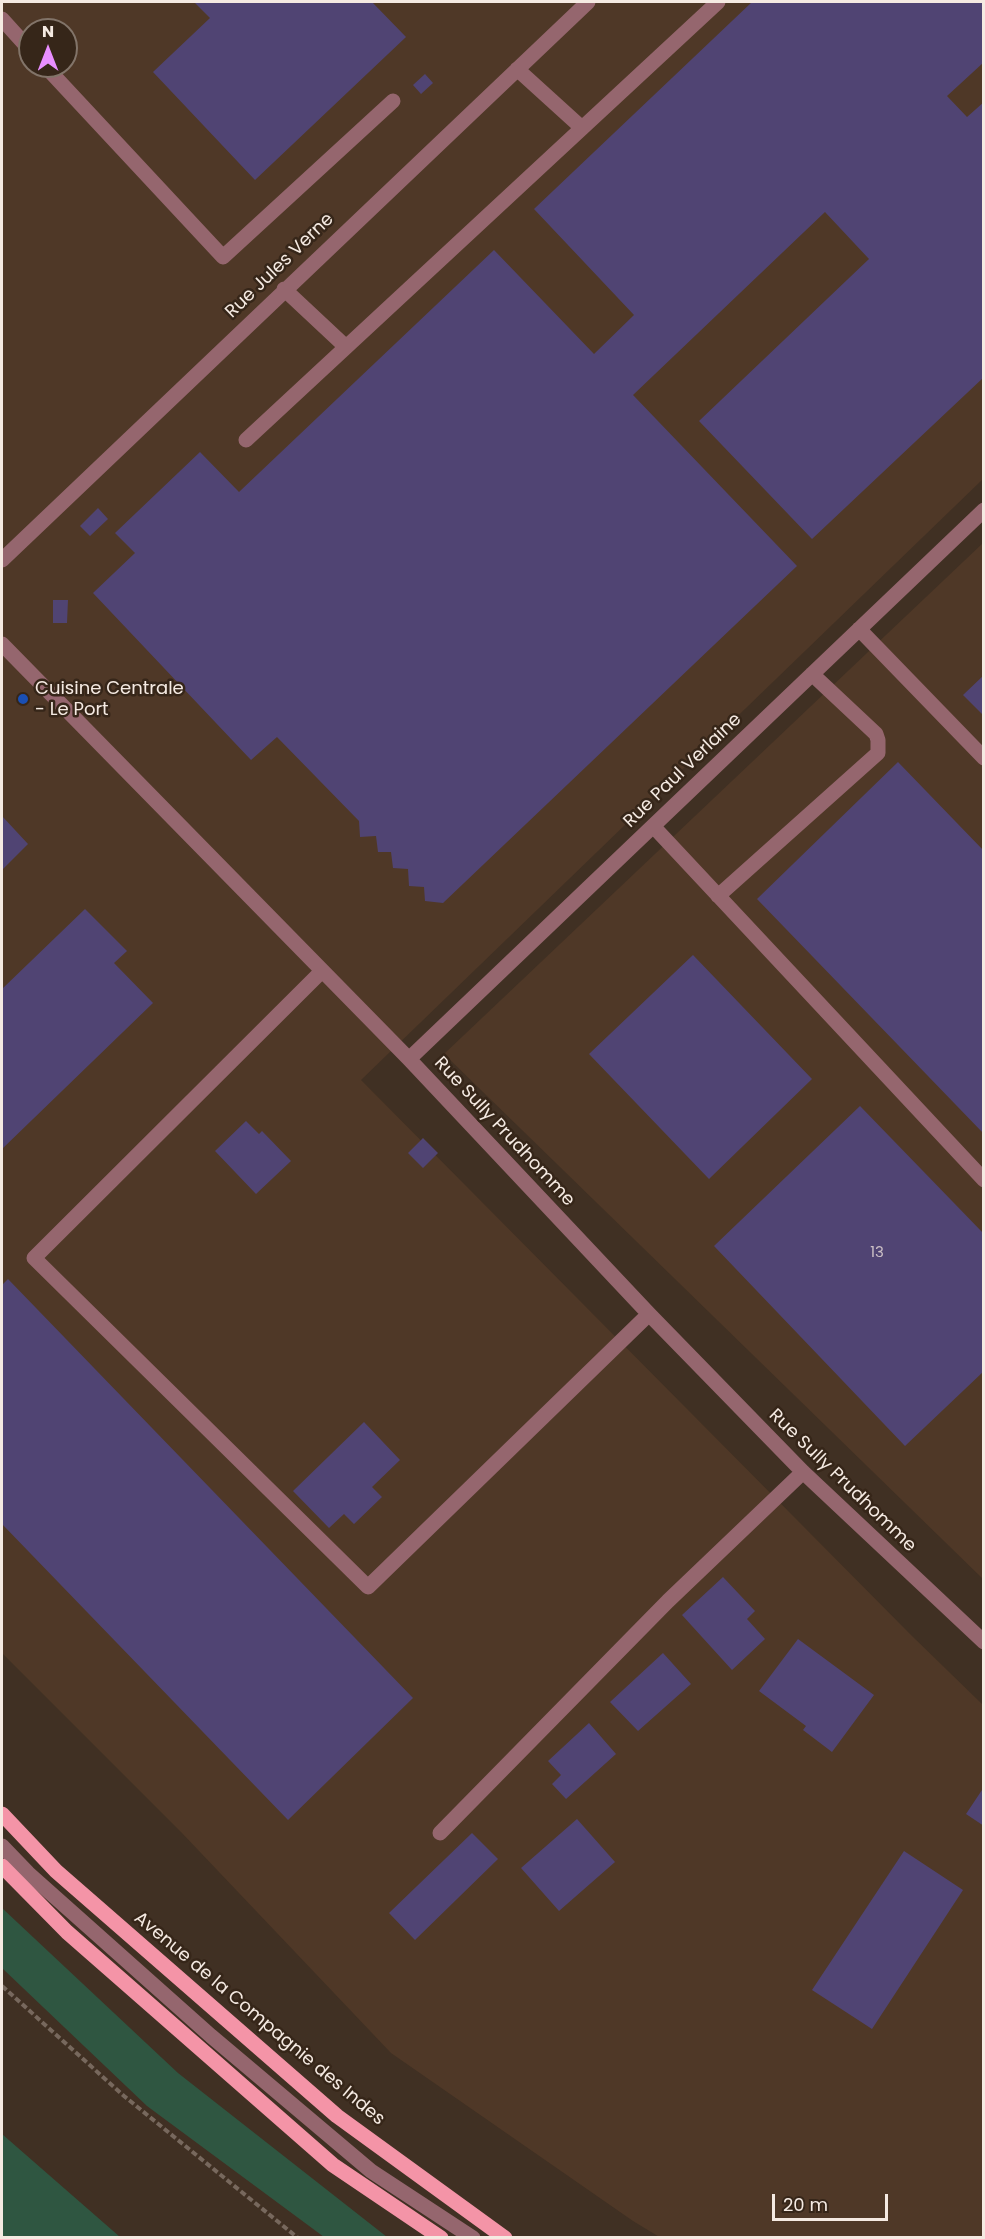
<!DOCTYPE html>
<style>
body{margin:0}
#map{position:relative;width:985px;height:2239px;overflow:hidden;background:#403023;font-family:Poppins,sans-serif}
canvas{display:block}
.frame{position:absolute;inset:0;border:3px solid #f5eae2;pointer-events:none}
.north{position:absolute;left:18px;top:18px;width:60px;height:60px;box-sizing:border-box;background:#362619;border:2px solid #827469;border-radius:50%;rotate:0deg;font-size:16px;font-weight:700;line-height:24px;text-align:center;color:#f5eae2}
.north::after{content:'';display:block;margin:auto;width:21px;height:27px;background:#e88eff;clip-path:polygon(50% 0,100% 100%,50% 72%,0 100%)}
.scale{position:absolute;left:772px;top:2194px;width:116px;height:27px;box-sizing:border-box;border:3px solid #f5eae2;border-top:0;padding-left:8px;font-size:18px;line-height:21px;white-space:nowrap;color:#f5eae2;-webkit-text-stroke:4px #362619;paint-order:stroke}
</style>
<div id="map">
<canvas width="985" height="2239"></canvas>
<div class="frame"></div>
<div class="north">N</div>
<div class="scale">20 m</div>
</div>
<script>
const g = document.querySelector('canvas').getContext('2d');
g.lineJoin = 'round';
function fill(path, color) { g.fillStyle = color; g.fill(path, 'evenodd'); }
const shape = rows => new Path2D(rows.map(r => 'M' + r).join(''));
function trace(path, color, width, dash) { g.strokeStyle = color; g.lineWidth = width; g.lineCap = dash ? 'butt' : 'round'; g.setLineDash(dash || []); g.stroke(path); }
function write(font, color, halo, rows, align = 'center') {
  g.font = font + ' Poppins,sans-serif'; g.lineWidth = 5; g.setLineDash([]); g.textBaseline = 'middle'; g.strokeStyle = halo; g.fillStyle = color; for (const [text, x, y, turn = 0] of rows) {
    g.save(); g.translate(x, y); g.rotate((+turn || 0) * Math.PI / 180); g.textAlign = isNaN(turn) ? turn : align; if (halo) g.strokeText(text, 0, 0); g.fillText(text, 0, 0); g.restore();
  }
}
fill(shape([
 [2,2,983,2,983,479,361,1080,911,1635,983,1705,983,2237,661,2238,633,2221,391,2053,181,1832,2,1653],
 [30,30,66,30,66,66,30,66],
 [983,543,983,1579,444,1054]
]), '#4f3827');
fill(shape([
 [2,1908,178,2073,387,2237,324,2237,147,2106,2,1968],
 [2,2134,120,2237,2,2237]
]), '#2f5641');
fill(shape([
 [194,2,372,2,406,37,255,180,153,72,210,18],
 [752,2,984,2,984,62,947,96,967,117,984,102,984,377,812,539,699,421,869,259,825,212,633,395,797,566,443,903,425,901,424,887,409,886,408,869,393,868,391,852,378,852,376,836,360,837,359,821,277,737,251,760,93,593,135,553,115,533,200,452,239,492,494,250,594,354,634,315,534,209],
 [425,74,433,83,421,94,413,85],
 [98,508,108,519,90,536,80,526],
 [53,600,68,600,67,623,53,623],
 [984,675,984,716,963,695],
 [898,762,984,851,984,1134,757,899],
 [2,816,28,844,2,870],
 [85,909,127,951,114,963,153,1003,2,1149,2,989],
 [693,955,812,1079,709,1179,589,1054],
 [860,1106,984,1234,984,1371,905,1446,714,1246],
 [246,1121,259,1134,262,1131,291,1161,256,1194,215,1151],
 [423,1138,438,1153,423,1168,408,1153],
 [8,1279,413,1698,288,1820,2,1524,2,1285],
 [364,1422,400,1460,372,1487,382,1497,354,1524,344,1514,329,1528,293,1491],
 [723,1577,755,1611,747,1619,765,1639,732,1670,682,1615],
 [798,1639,874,1695,832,1752,803,1730,806,1726,759,1691],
 [663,1653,691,1684,638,1731,610,1702],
 [589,1723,616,1754,566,1799,552,1784,561,1775,548,1761],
 [984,1787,984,1826,966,1814],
 [577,1819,615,1862,559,1911,521,1868],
 [472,1833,498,1859,415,1940,389,1913],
 [904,1851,963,1890,872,2029,812,1990]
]), '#504473');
trace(shape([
 [2,1986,124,2096,298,2238]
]), '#77685d', 4, [6, 3]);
trace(shape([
 [2,19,30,50],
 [45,66,223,257,393,101],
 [517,69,582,128],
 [284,289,346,347],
 [246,440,718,2],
 [2,560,588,2],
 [859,629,984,758],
 [2,644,409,1059,649,1314,803,1472,984,1642],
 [653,826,984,1180],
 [718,896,878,753,878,740,876,734,812,674],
 [322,971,34,1258,368,1587,649,1314],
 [409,1059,984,510],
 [440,1833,668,1601,803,1472],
 [2,1846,28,1873,211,2036,371,2171,473,2238]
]), '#95666e', 15);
trace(shape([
 [2,1814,56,1871,337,2116,505,2238],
 [2,1866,67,1932,333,2165,441,2238]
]), '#f494a7', 15);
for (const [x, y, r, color] of [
 [23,699,6,"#1a4fb4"]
]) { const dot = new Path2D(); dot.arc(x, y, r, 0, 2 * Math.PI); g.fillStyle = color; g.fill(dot); trace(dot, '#362619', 2); }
write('15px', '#ccc0c6', null, [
 ["13",877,1253]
]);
write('18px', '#f5eae2', '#362619', [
 ["Rue Jules Verne",280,266,-44],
 ["Rue Paul Verlaine",683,771,-44],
 ["Rue Sully Prudhomme",504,1132,47],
 ["Rue Sully Prudhomme",842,1481,44],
 ["Avenue de la Compagnie des Indes",259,2019,40]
]);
write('18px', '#f5eae2', '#362619', [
 ["Cuisine Centrale",35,689],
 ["- Le Port",35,710]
], 'left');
</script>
